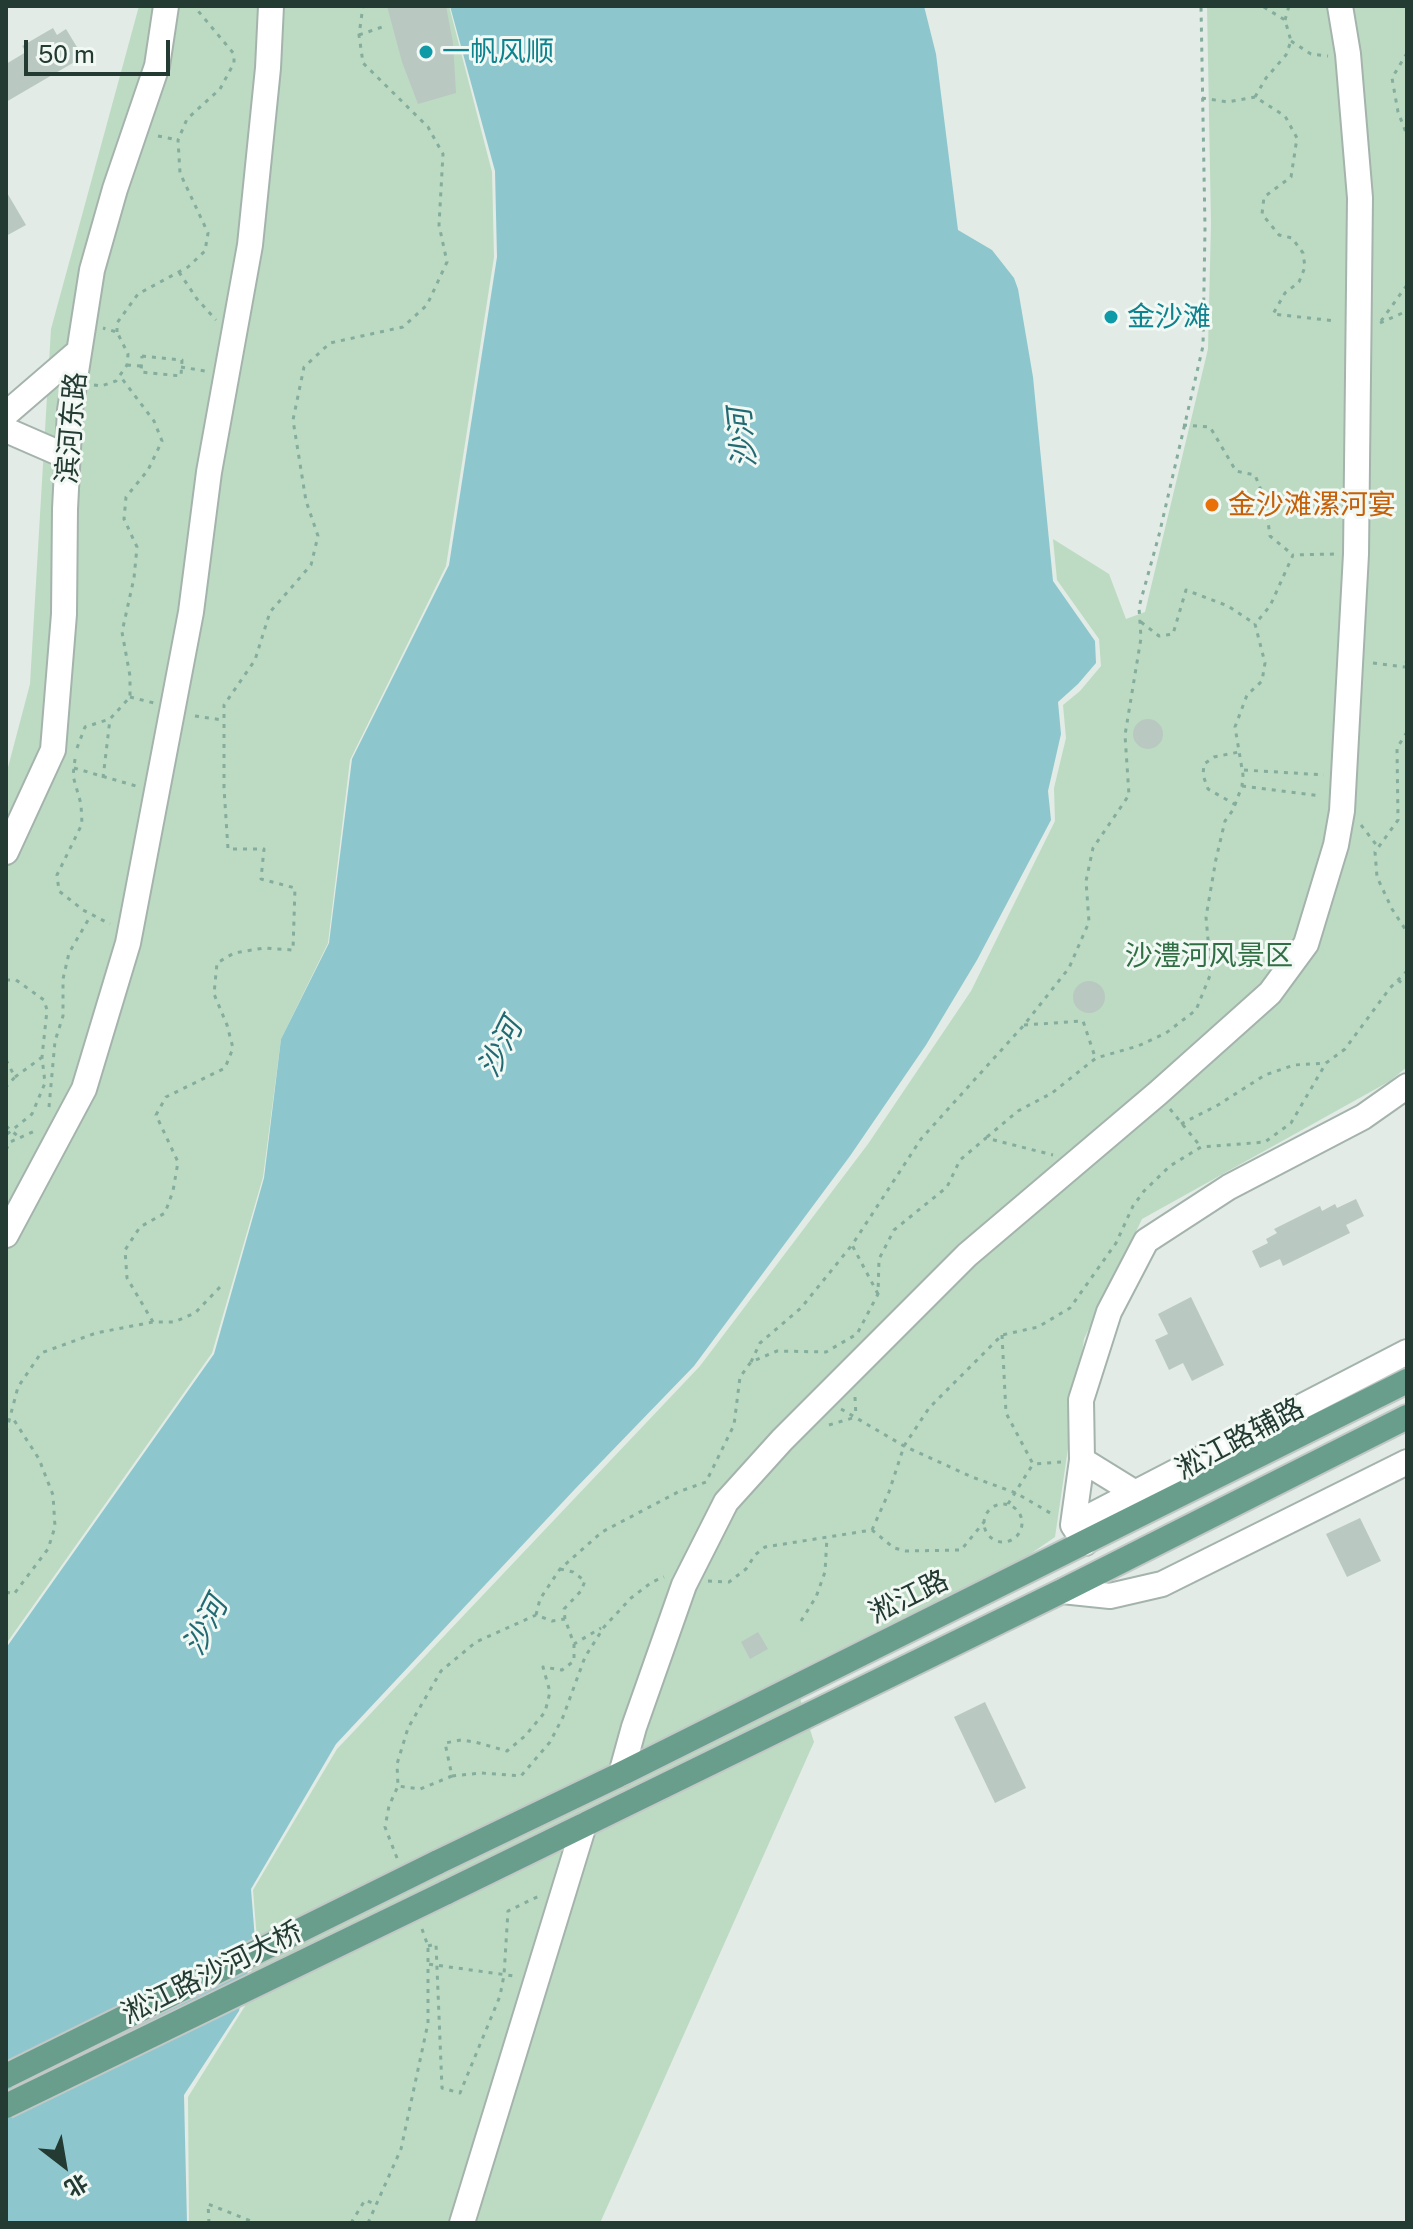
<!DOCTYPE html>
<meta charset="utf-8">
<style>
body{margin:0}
#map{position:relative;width:1413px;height:2229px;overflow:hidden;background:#e2ebe6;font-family:"Public Sans","Noto Sans SC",sans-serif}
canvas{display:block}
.frame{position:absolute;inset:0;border:8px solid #233b33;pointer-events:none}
.north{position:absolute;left:24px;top:2125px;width:80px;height:80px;-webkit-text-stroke:6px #f2f8f4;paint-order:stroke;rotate:149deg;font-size:22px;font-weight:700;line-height:32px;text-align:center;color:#233b33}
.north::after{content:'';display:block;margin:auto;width:28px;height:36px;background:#233b33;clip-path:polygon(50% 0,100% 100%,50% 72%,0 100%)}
.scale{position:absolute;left:24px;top:40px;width:146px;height:36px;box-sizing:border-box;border:4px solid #233b33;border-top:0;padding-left:10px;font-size:24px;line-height:28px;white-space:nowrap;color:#233b33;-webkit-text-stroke:6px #f2f8f4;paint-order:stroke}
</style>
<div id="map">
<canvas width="1413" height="2229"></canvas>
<div class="frame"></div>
<div class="north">北</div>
<div class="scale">50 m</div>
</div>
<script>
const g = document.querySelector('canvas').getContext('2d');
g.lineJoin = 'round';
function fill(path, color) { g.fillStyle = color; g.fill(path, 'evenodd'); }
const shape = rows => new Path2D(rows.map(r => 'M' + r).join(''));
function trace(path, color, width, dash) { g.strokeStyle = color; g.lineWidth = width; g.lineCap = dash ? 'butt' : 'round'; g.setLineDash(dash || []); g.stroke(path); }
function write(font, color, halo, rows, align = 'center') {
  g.font = font + ' "Public Sans","Noto Sans SC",sans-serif'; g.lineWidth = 6; g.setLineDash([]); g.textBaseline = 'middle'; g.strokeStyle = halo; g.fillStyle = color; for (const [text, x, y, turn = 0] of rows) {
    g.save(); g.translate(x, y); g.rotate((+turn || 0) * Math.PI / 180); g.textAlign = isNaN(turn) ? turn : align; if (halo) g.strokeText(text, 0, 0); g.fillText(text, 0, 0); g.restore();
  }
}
fill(shape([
 [139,6,449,6,492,172,494,257,446,566,350,760,328,943,281,1039,263,1177,212,1353,6,1644,6,775,30,684,51,329],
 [1207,6,1407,6,1407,1067,1390,1081,1142,1219,1084,1339,1055,1537,1026,1557,792,1673,814,1742,600,2223,189,2223,188,2097,245,2006,257,1940,253,1890,337,1749,700,1366,868,1144,971,991,1055,821,1054,788,1066,738,1063,705,1080,691,1101,666,1099,639,1057,580,1053,539,1109,574,1126,619,1145,612,1208,349,1211,224]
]), '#bcdbc2');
fill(shape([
 [450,6,924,6,936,54,958,230,992,250,1014,278,1018,289,1033,377,1053,581,1095,641,1096,663,1078,684,1058,702,1061,734,1048,791,1051,820,977,960,926,1045,850,1156,694,1366,575,1489,336,1744,251,1889,255,1940,239,2011,184,2095,187,2223,6,2223,6,1648,214,1354,264,1178,281,1039,329,943,352,759,449,565,497,257,495,171]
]), '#8dc7cd');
fill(shape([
 [387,6,446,6,453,43,456,93,418,104,402,62],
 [53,28,57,35,66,29,83,57,6,102,6,64,26,52,22,46],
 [6,191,26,225,6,236],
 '1133 734a15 15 0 1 1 30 0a15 15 0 1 1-30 0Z',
 '1073 997a16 16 0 1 1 32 0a16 16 0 1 1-32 0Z',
 [1356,1199,1364,1216,1346,1225,1350,1233,1283,1266,1280,1259,1260,1268,1252,1251,1268,1243,1266,1239,1277,1233,1274,1229,1320,1206,1322,1211,1335,1204,1337,1208],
 [1191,1297,1224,1365,1192,1381,1183,1363,1169,1370,1155,1340,1168,1334,1158,1314],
 [1360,1518,1381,1561,1347,1577,1326,1534],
 [758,1632,768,1649,750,1659,741,1642],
 [985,1702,1026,1788,995,1803,954,1717]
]), '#bac8c2');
const minor = shape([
 [6,414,79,351],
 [6,430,68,457],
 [6,852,53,750,64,614,65,509,70,410,92,270,115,189,157,66,166,6],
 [6,1235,84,1089,128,943,191,612,209,472,250,245,268,68,271,6],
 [1082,1460,1137,1494,1143,1505],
 [1073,1525,1407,1352],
 [1085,1543,1073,1525,1082,1460,1081,1400,1109,1312,1146,1241,1229,1187,1363,1117,1407,1086],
 [1062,1591,1110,1596,1162,1584,1407,1462],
 [621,1774,634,1727,684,1585,726,1502,782,1440,967,1255,1158,1093,1270,993,1306,944,1336,845,1342,811,1356,554,1360,198,1348,54,1340,6],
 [462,2223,584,1825]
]);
const major = shape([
 [436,1863,621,1774,1407,1381],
 [445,1893,1062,1591,1407,1417]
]);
trace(minor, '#a5b3ad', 28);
trace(major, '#c1c8c6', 28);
trace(shape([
 [1285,20,1289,6],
 [359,35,385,26],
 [1291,41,1311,54,1328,56],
 [1407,53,1392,78,1398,112,1407,135],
 [1255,97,1266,78,1286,55,1291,41,1285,20,1262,6],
 [1202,98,1228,102,1255,97,1285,116,1297,138,1291,177,1264,197,1262,214,1279,235,1292,238,1303,253,1305,267,1299,282,1285,293,1273,314,1336,321],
 [158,136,178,140],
 [179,272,197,299,216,320],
 [1381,321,1407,285],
 [1380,323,1407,311],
 [117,332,117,323,138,294,188,267,205,251,208,233,180,173,178,140,187,119,220,89,234,63,234,54,194,6],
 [142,356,182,360,181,376,141,372,142,356],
 [127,365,142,366],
 [181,367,205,371],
 [94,385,101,386,116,381,127,365,128,354,117,332,103,328],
 [1183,425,1210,427,1236,471,1255,475,1265,500,1270,536,1293,555],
 [1407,494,1407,499],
 [1141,622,1159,636,1173,634,1186,590,1228,606,1255,624],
 [1407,659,1405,667,1407,669],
 [1373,663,1405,667],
 [130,697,154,703],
 [195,716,223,720],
 [1407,732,1397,748,1398,820,1375,852,1377,877,1392,909,1407,932],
 [77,748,85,727,110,719,130,697,130,676,122,632,134,578,137,547,124,519,126,497,148,470,162,441,154,421,120,376],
 [75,759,73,776,81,804,82,824,57,875,59,891,83,910,110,924],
 [74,768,136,786],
 [1244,770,1324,775],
 [103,778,110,719],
 [1242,786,1321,796],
 [1236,805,1208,789,1203,775,1204,764,1214,757,1239,752],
 [1361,825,1378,847],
 [6,980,16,980,44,1000,47,1010,42,1057,45,1083,32,1114,6,1135],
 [1398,980,1407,987],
 [1024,1025,1083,1021,1095,1057],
 [6,1060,15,1077,6,1087],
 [15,1077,41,1058],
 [49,1107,55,1041,63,1016,63,979,69,953,91,915],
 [1170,1109,1201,1147],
 [1181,1124,1218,1105,1265,1075,1294,1065,1326,1063],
 [6,1126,20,1138],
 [987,1137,1018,1111,1052,1093,1096,1058,1138,1046,1166,1033,1196,1010,1211,973,1206,917,1216,859,1225,821,1233,810,1242,786,1243,775,1235,727,1247,695,1262,681,1265,663,1255,624,1270,606,1293,555,1336,554],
 [6,1150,10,1142,37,1130],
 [878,1294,852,1245,921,1139,1024,1025,1069,968,1089,922,1086,881,1093,848,1129,795,1125,735,1141,638,1139,607,1159,535,1203,346,1205,228,1201,6],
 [153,1322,127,1278,125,1250,140,1227,165,1213,173,1191,178,1162,156,1115,166,1097,225,1068,233,1048,227,1025,214,994,217,963,234,953,264,948,293,950,295,888,261,879,264,849,228,849,224,788,224,705,255,660,270,612,311,565,318,536,306,501,293,420,304,367,330,343,403,327,427,305,447,262,439,225,443,154,428,127,363,63,359,35,363,6],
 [1002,1335,1006,1413,1033,1464,1061,1462],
 [751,1362,760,1343,801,1308,852,1245],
 [855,1397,856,1417],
 [841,1409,904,1446,972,1477,1016,1493,1052,1514],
 [829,1425,856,1417],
 [6,1432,18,1387,41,1353,96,1333,153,1322,174,1322,195,1313,221,1286],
 [1008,1504,1033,1464],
 '984 1523a19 19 0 1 1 38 0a19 19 0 1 1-38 0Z',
 [872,1530,889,1492,904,1446,929,1408,1002,1335,1038,1327,1070,1308,1116,1243,1133,1206,1144,1191,1170,1166,1201,1147,1265,1142,1291,1123,1326,1063,1345,1049,1390,988,1407,971],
 [560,1569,573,1572,585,1581,581,1591,564,1609,565,1619,574,1644,601,1628],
 [708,1581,729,1582,746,1569,755,1555,765,1547,872,1530,894,1548,906,1551,961,1550,984,1522],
 [6,1592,14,1594,48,1549,55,1527,53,1495,39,1459,12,1417],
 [536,1615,540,1599,560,1569,602,1532,678,1492,706,1482,734,1425,740,1377,751,1362,777,1351,826,1352,857,1334,878,1294,879,1259,894,1230,947,1187,960,1160,986,1138,1053,1155],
 [801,1621,816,1597,825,1572,827,1537],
 [574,1644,574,1661,562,1670,543,1667,550,1692,545,1712,525,1736,507,1751,475,1742,461,1740,445,1743,452,1776,481,1773,521,1776,550,1742,563,1717,585,1657,604,1627,631,1598,652,1582,664,1577],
 [452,1776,420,1789,398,1786,397,1764,408,1728,441,1671,476,1642,536,1615,552,1621,565,1619],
 [397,1858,385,1827,389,1806,398,1786],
 [422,1929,428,1946,428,1964],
 [428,1946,436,1944,442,2088,460,2093,500,1996,504,1975,508,1911,539,1896],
 [209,2223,208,2204,256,2223],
 [351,2223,365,2200,377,2205],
 [368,2223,401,2149,428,2023,428,1964,514,1976]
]), '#84ad9d', 3, [4, 6]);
trace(minor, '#fff', 24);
trace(major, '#699e8d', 24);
const majorBridge = shape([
 [6,2076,436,1863],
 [6,2106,445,1893]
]);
trace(majorBridge, '#c1c8c6', 28, []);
trace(majorBridge, '#699e8d', 24);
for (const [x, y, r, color] of [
 [426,52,8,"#0f9aa8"],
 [1111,317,8,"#0f9aa8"],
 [1212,505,8,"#e8710a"]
]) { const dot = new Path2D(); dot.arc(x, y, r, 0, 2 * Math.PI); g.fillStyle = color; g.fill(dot); trace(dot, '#f2f8f4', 3); }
write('28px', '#0d838f', '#f2f8f4', [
 ["一帆风顺",442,52],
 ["金沙滩",1127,317]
], 'left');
write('28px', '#233b33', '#f2f8f4', [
 ["滨河东路",72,428,-85],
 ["淞江路辅路",1240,1439,-28],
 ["淞江路",909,1597,-26],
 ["淞江路沙河大桥",212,1973,-26]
]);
write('28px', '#c56008', '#f2f8f4', [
 ["金沙滩漯河宴",1228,505]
], 'left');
write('28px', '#306f44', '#f2f8f4', [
 ["沙澧河风景区",1209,956]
]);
write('italic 30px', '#216a73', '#f2f8f4', [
 ["沙河",743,438,-96],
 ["沙河",501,1048,-63],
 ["沙河",206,1626,-63]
]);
</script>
